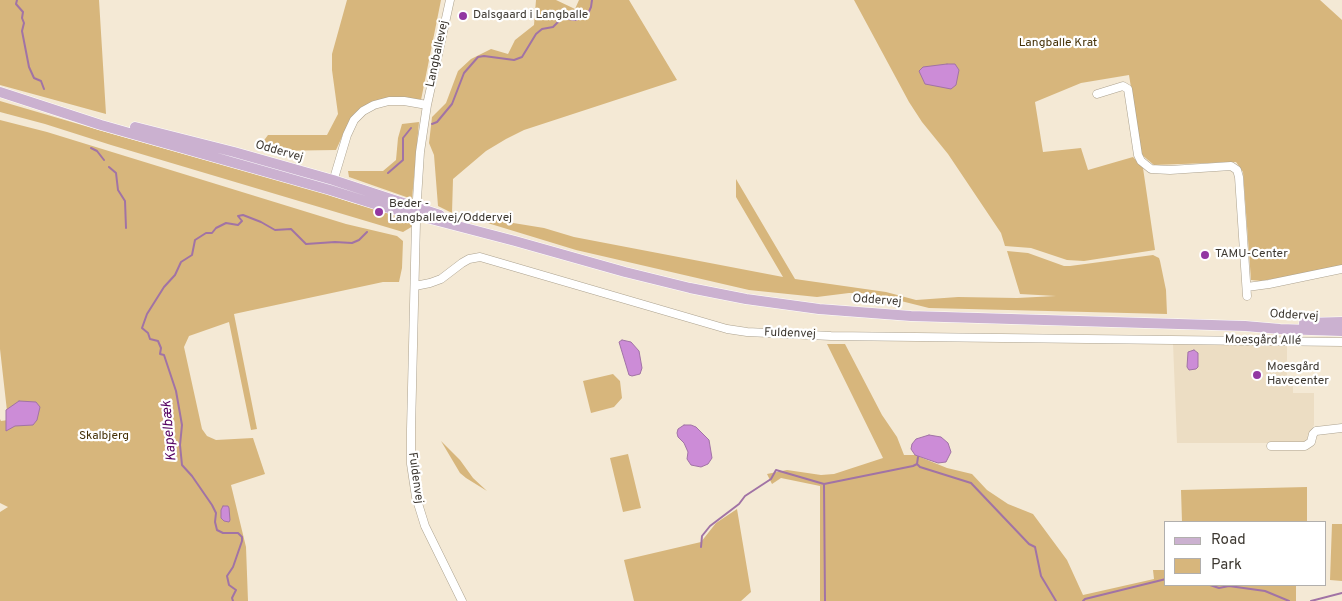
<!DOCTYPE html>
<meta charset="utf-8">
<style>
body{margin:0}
#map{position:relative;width:1342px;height:601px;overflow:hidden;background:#f4e9d5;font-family:Overpass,sans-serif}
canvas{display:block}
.legend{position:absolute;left:1164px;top:521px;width:162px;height:65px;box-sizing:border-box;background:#fff;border:1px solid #b1afad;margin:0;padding:6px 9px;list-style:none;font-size:15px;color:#3d3831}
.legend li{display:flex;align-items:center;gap:10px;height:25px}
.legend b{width:25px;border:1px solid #b1afad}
</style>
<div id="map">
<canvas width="1342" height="601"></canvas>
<ul class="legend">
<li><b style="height:6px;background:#cbb1d0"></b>Road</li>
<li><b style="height:14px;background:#d7b67c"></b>Park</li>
</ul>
</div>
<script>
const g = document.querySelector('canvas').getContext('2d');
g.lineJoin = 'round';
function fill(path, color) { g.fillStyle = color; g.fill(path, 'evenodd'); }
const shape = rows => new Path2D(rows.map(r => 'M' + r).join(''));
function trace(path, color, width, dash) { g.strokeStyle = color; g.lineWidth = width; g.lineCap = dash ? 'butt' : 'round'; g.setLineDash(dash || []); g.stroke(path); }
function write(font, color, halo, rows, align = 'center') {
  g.font = font + ' Overpass,sans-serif'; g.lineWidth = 4.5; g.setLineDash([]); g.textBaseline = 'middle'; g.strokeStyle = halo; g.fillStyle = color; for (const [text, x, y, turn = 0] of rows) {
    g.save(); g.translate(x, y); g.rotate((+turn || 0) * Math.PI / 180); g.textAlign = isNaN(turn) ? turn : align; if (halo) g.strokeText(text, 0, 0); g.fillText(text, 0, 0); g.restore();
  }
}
fill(shape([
 [1173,343,1287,345,1287,380,1293,380,1293,393,1314,393,1314,425,1305,443,1177,443]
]), '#ecddc3');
fill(shape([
 [0,0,99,0,106,114,0,85],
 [347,0,441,0,421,100,390,97,370,103,355,113,346,128,336,150,266,151,262,143,268,135,327,135,338,114,332,70,332,54],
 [536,0,556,0,575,9,579,0,629,0,677,80,524,130,506,139,486,151,453,179,452,213,438,206,434,155,429,143,432,117,446,103,458,71,471,59,491,49,508,54,515,40,534,25],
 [854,0,1320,0,1342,20,1342,267,1261,281,1251,280,1243,172,1236,162,1154,165,1142,155,1129,75,1081,83,1035,102,1043,152,1081,148,1088,170,1133,157,1143,168,1155,250,1084,261,1067,260,1031,248,1005,246,1001,233,948,154,922,122,909,102],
 [0,101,109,133,323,193,353,203,412,219,413,226,403,232,111,145,45,124,0,112],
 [0,120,47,132,346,224,397,236,403,241,402,268,399,282,383,282,234,314,257,429,251,430,229,322,189,336,184,347,202,429,207,436,216,440,253,438,265,474,231,485,246,547,248,601,0,601,0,512,8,507,0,503,0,419,1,421,8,420,0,349],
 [419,122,412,199,349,177,348,171,383,171,396,160,398,138,402,124],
 [736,179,795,279,886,292,916,300,958,297,1017,298,1056,296,1020,294,1007,251,1028,253,1064,266,1070,266,1153,255,1159,258,1160,261,1166,290,1167,314,929,308,885,297,862,293,849,293,817,297,749,290,576,250,458,214,544,228,574,237,783,277,736,197],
 [827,344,845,344,882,415,897,437,904,455,915,455,947,468,972,474,987,490,1008,504,1033,514,1067,560,1083,595,1154,579,1153,570,1166,570,1166,585,1296,585,1296,601,820,601,820,486,781,478,772,484,767,474,787,470,821,475,834,474,883,458],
 [613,374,620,381,622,398,614,407,591,413,583,381],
 [441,441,460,460,473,478,487,491,466,478,460,473],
 [628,454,641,508,623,512,610,458],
 [1307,487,1307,522,1182,522,1181,490],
 [737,509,751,592,741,601,634,601,624,560,701,542,716,523],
 [1332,524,1342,524,1342,581,1330,580]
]), '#d7b67c');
const water = shape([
 [947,64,955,64,959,70,956,85,951,89,925,84,919,71,923,67,947,64],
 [622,340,631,342,639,351,642,368,640,374,632,376,629,375,619,342,622,340],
 [1194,350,1198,353,1198,367,1196,369,1189,370,1187,367,1188,352,1194,350],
 [19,401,36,402,40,407,37,420,33,425,15,426,6,431,6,410,19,401],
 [684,425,691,425,696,427,709,440,712,458,708,464,701,467,691,465,687,459,688,452,684,443,678,437,677,433,678,429,684,425],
 [929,435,941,437,948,443,951,452,946,462,938,463,915,455,911,449,912,444,916,439,929,435],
 [223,506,228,506,229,508,230,520,229,522,224,521,221,518,221,510,223,506]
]);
fill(water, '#cc8cd7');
trace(water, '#a173a5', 1);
trace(shape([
 [17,0,16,4,23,12,22,18,24,23,22,31,29,67,34,78,41,81,44,89],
 [432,124,437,122,452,104,464,73,478,57,484,56,514,60,522,57,536,34,542,29,553,27,562,18,575,20,587,16,591,7,592,0],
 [91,148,97,151,104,160],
 [109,167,116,173,118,190,125,201,126,228],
 [388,173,403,160,403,138,411,128],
 [917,464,920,467,971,483,1029,544,1035,547,1041,576,1056,601],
 [824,484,825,601],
 [701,547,702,536,710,526,739,504,745,496,771,479,776,470,824,484,913,466,917,464,918,457],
 [1196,585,1209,585],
 [1210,585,1219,588,1229,586,1265,591,1289,601],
 [233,601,232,598,236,590,229,585,227,576,233,567,242,541,242,537,238,533,223,533,217,530,215,522,216,513,212,505,192,476,182,465,180,445,182,425,176,391,164,355,160,354,161,348,158,341,150,339,148,333,142,328,147,314,164,287,175,275,181,262,192,255,195,240,206,233,212,233,216,228,226,223,238,225,242,221,238,216,243,215,261,222,275,230,291,229,306,244,335,242,352,243,359,240,367,232],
 [1083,601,1085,599,1166,579],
 [1311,601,1342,593]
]), '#a173a5', 2);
const minor = shape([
 [1097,94,1123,86,1128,89,1138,155,1141,161,1151,169,1170,170,1231,166,1237,170,1239,177,1247,296],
 [332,185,347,135,354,120,363,111,374,105,389,101,404,101,427,105],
 [417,199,420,152,427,105,450,0],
 [416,222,411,429,411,464,416,497,425,526,462,601],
 [415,286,430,283,441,279,462,263,469,259,480,257,727,329,747,332,831,336,1342,342],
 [1247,287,1269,284,1342,269],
 [1271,446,1305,446,1311,442,1313,434,1316,431,1342,428]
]);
const major = shape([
 [0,92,101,125,330,190,381,206,515,241,625,272,690,288,746,299,819,309,911,316,1245,326,1280,329,1342,331],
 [135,127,234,152,333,180,440,215],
 [1304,323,1342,322]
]);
trace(minor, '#aca28f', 9);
trace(major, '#fff', 11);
trace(minor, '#fff', 8);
trace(major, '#cbb1d0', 10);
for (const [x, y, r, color] of [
 [463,16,5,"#9237a2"],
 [379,212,5,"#9237a2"],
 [1205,255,5,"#9237a2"],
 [1257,375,5,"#9237a2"]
]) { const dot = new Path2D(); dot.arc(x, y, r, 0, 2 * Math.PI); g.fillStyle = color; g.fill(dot); trace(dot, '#fff', 2); }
write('12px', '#3d3831', '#fff', [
 ["Dalsgaard i Langballe",473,16],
 ["Beder -",389,205],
 ["Langballevej/Oddervej",389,219],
 ["TAMU-Center",1215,255],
 ["Moesgård",1267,368],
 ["Havecenter",1267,382]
], 'left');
write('12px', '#453107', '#fff', [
 ["Langballe Krat",1058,44],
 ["Skalbjerg",104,437]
]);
write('12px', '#3d3831', '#fff', [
 ["Langballevej",438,54,-78],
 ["Oddervej",279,152,16],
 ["Oddervej",877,301,4],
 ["Oddervej",1294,316,3],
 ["Fuldenvej",790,334,2],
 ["Moesgård Allé",1263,341,1],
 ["Fuldenvej",415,478,82]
]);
write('italic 14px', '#540061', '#fff', [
 ["Kapelbæk",170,431,-95]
]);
</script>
